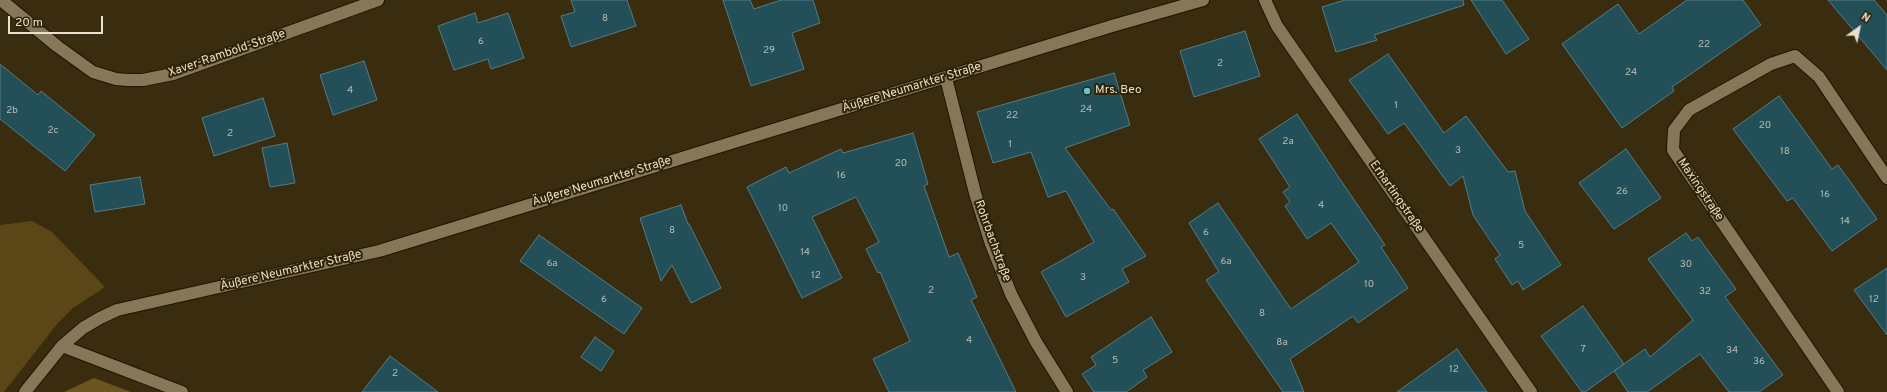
<!DOCTYPE html>
<meta charset="utf-8">
<style>
body{margin:0}
#map{position:relative;width:1887px;height:392px;overflow:hidden;background:#3a2d0f;font-family:Overpass,sans-serif}
canvas{display:block}
.north{position:absolute;left:1839px;top:8px;width:40px;height:40px;-webkit-text-stroke:3px #302304;paint-order:stroke;rotate:33deg;font-size:11px;font-weight:700;line-height:16px;text-align:center;color:#e9e0cf}
.north::after{content:'';display:block;margin:auto;width:14px;height:18px;background:#e9e0cf;clip-path:polygon(50% 0,100% 100%,50% 72%,0 100%)}
.scale{position:absolute;left:8px;top:16px;width:95px;height:18px;box-sizing:border-box;border:2px solid #e9e0cf;border-top:0;padding-left:5px;font-size:12px;line-height:14px;white-space:nowrap;color:#e9e0cf;-webkit-text-stroke:3px #302304;paint-order:stroke}
</style>
<div id="map">
<canvas width="1887" height="392"></canvas>
<div class="north">N</div>
<div class="scale">20 m</div>
</div>
<script>
const g = document.querySelector('canvas').getContext('2d');
g.lineJoin = 'round';
function fill(path, color) { g.fillStyle = color; g.fill(path, 'evenodd'); }
const shape = rows => new Path2D(rows.map(r => 'M' + r).join(''));
function trace(path, color, width, dash) { g.strokeStyle = color; g.lineWidth = width; g.lineCap = dash ? 'butt' : 'round'; g.setLineDash(dash || []); g.stroke(path); }
function write(font, color, halo, rows, align = 'center') {
  g.font = font + ' Overpass,sans-serif'; g.lineWidth = 4; g.setLineDash([]); g.textBaseline = 'middle'; g.strokeStyle = halo; g.fillStyle = color; for (const [text, x, y, turn = 0] of rows) {
    g.save(); g.translate(x, y); g.rotate((+turn || 0) * Math.PI / 180); g.textAlign = isNaN(turn) ? turn : align; if (halo) g.strokeText(text, 0, 0); g.fillText(text, 0, 0); g.restore();
  }
}
fill(shape([
 [32,221,52,232,105,287,73,308,57,324,4,392,0,392,0,225]
]), '#5b4618');
fill(shape([
 [94,378,131,392,64,392]
]), '#6b541f');
const building = shape([
 [571,0,627,0,636,26,571,47,561,16,575,12,571,0],
 [723,0,750,0,754,9,781,0,813,0,820,23,792,33,804,69,751,86,723,0],
 [1345,0,1463,0,1464,5,1374,35,1377,40,1336,52,1322,7,1345,0],
 [1471,0,1502,0,1529,39,1506,54,1471,0],
 [1687,0,1743,0,1761,25,1672,87,1674,91,1622,128,1562,44,1618,4,1639,34,1687,0],
 [1828,0,1874,0,1887,15,1887,70,1828,0],
 [475,13,478,23,508,13,524,58,491,69,488,59,454,70,438,26,475,13],
 [1245,31,1260,76,1194,97,1180,51,1245,31],
 [1388,54,1444,133,1466,116,1508,172,1515,171,1525,211,1561,265,1523,290,1518,281,1512,285,1495,259,1500,255,1473,215,1463,176,1450,186,1404,123,1388,134,1349,80,1388,54],
 [364,61,377,100,333,115,320,75,364,61],
 [0,64,38,95,41,91,95,135,65,171,0,119,0,64],
 [1114,73,1130,125,1065,148,1111,210,1113,209,1146,256,1122,269,1129,282,1066,317,1041,272,1094,242,1066,191,1048,197,1031,152,993,163,977,112,1114,73],
 [1779,96,1832,169,1838,165,1877,219,1832,251,1793,198,1787,201,1733,129,1779,96],
 [263,98,275,136,214,156,202,118,263,98],
 [1297,114,1335,172,1385,245,1381,247,1408,288,1358,323,1353,316,1290,359,1304,392,1283,392,1206,280,1219,272,1189,223,1218,203,1291,309,1359,262,1331,223,1307,239,1285,206,1290,202,1283,192,1290,187,1259,139,1297,114],
 [913,133,928,184,924,186,949,257,958,253,977,297,971,300,1016,392,889,392,873,359,910,341,880,272,878,273,866,249,879,242,856,197,812,217,842,278,802,298,747,187,786,167,789,173,841,149,843,153,913,133],
 [287,143,295,183,270,187,262,148,287,143],
 [1626,149,1661,198,1614,229,1579,183,1626,149],
 [140,177,145,204,95,212,90,185,140,177],
 [681,205,688,224,689,224,721,288,691,303,672,265,661,281,640,218,681,205],
 [1686,233,1692,241,1698,237,1736,289,1725,297,1783,375,1759,392,1729,392,1700,354,1647,392,1628,392,1614,371,1645,349,1650,357,1693,320,1648,259,1686,233],
 [539,235,642,308,624,334,520,261,539,235],
 [1887,268,1887,335,1854,290,1887,268],
 [1583,306,1624,364,1585,392,1582,392,1541,336,1583,306],
 [1151,317,1172,352,1143,370,1147,377,1126,392,1094,392,1082,374,1096,365,1091,357,1151,317],
 [595,337,614,351,601,371,581,357,595,337],
 [1457,349,1487,392,1397,392,1457,349],
 [390,356,438,392,362,392,390,356]
]);
fill(building, '#234f58');
trace(building, '#527d86', 1);
const minor = shape([
 [1,0,57,46,93,72,116,79,128,80,143,80,173,74,378,0],
 [1265,0,1277,26,1531,392],
 [946,78,975,193,991,244,1011,294,1036,342,1067,392],
 [62,346,182,392],
 [25,392,62,346,83,328,100,318,117,310,379,251,1112,26,1203,0],
 [1838,392,1673,150,1674,130,1689,110,1771,64,1795,56,1819,77,1887,178]
]);
trace(minor, '#211400', 14);
trace(minor, '#867758', 12);
for (const [x, y, r, color] of [
 [1087,91,4,"#56c9e0"]
]) { const dot = new Path2D(); dot.arc(x, y, r, 0, 2 * Math.PI); g.fillStyle = color; g.fill(dot); trace(dot, '#302304', 1.5); }
write('10px', '#b8bcb1', null, [
 ["8",605,19],
 ["6",481,42],
 ["22",1704,45],
 ["29",769,51],
 ["2",1220,64],
 ["24",1631,73],
 ["4",350,91],
 ["1",1396,106],
 ["24",1086,110],
 ["2b",12,111],
 ["22",1012,116],
 ["20",1765,126],
 ["2c",53,131],
 ["2",230,134],
 ["2a",1288,142],
 ["1",1010,145],
 ["3",1458,151],
 ["18",1785,152],
 ["20",901,164],
 ["16",841,176],
 ["26",1622,192],
 ["16",1825,195],
 ["4",1321,206],
 ["10",783,209],
 ["14",1845,222],
 ["8",672,231],
 ["6",1206,233],
 ["5",1521,246],
 ["14",805,253],
 ["6a",1226,262],
 ["6a",552,264],
 ["30",1686,265],
 ["12",816,276],
 ["3",1083,278],
 ["10",1369,285],
 ["2",931,291],
 ["32",1705,292],
 ["6",604,300],
 ["12",1874,300],
 ["8",1262,314],
 ["4",969,341],
 ["8a",1282,343],
 ["7",1583,350],
 ["34",1732,351],
 ["5",1115,361],
 ["36",1759,362],
 ["12",1454,370],
 ["2",395,374]
]);
write('12px', '#e9e0cf', '#302304', [
 ["Xaver-Rambold-Straße",227,54,-19],
 ["Äußere Neumarkter Straße",912,88,-17],
 ["Äußere Neumarkter Straße",602,182,-17],
 ["Maxingstraße",1700,190,56],
 ["Erhartingstraße",1396,197,55],
 ["Rohrbachstraße",992,241,70],
 ["Äußere Neumarkter Straße",291,271,-13]
]);
write('12px', '#e9e0cf', '#302304', [
 ["Mrs. Beo",1095,91]
], 'left');
</script>
